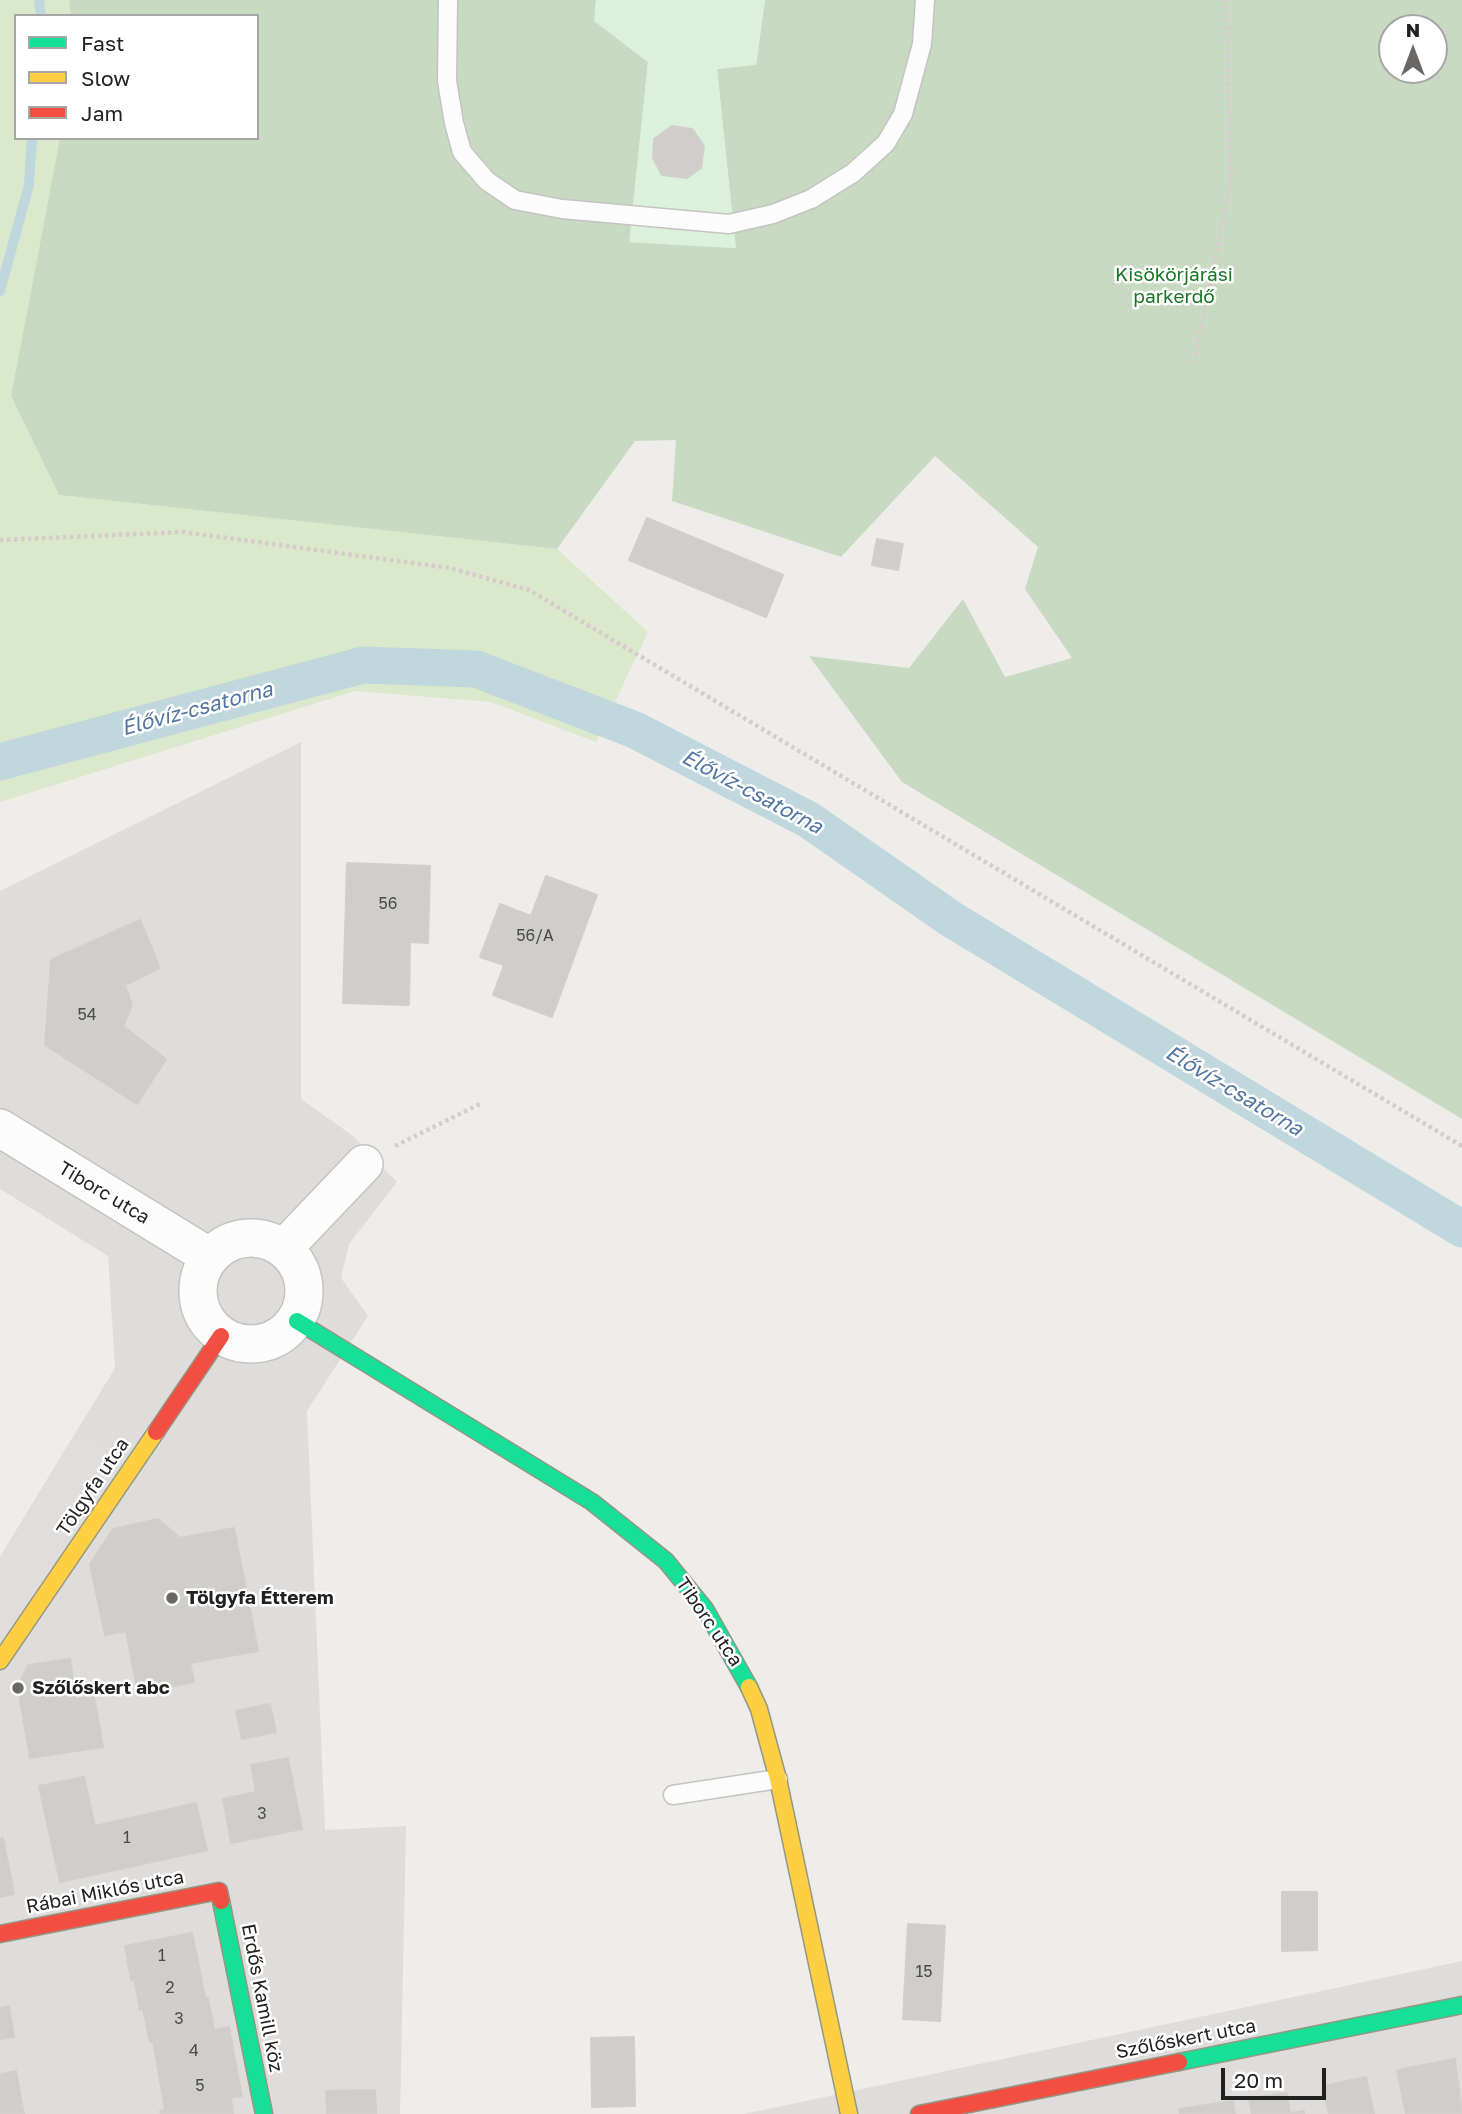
<!DOCTYPE html>
<meta charset="utf-8">
<style>
body{margin:0}
#map{position:relative;width:1462px;height:2114px;overflow:hidden;background:#eeedea;font-family:"Golos Text",sans-serif}
canvas{display:block}
.legend{position:absolute;left:14px;top:14px;width:245px;height:126px;box-sizing:border-box;background:#fff;border:2px solid #a6a6a6;margin:0;padding:9px 12px;list-style:none;font-size:21px;color:#212121}
.legend li{display:flex;align-items:center;gap:14px;height:35px}
.legend b{width:35px;border:2px solid #a6a6a6}
.north{position:absolute;left:1378px;top:14px;width:70px;height:70px;box-sizing:border-box;background:#fff;border:2px solid #a6a6a6;border-radius:50%;rotate:0deg;font-size:19px;font-weight:700;line-height:28px;text-align:center;color:#212121}
.north::after{content:'';display:block;margin:auto;width:24px;height:32px;background:#696867;clip-path:polygon(50% 0,100% 100%,50% 72%,0 100%)}
.scale{position:absolute;left:1221px;top:2068px;width:105px;height:32px;box-sizing:border-box;border:4px solid #212121;border-top:0;padding-left:9px;font-size:21px;line-height:24px;white-space:nowrap;color:#212121;-webkit-text-stroke:5px #fff;paint-order:stroke}
</style>
<div id="map">
<canvas width="1462" height="2114"></canvas>
<ul class="legend">
<li><b style="height:9px;background:#16e098"></b>Fast</li>
<li><b style="height:9px;background:#ffcf43"></b>Slow</li>
<li><b style="height:9px;background:#f24e42"></b>Jam</li>
</ul>
<div class="north">N</div>
<div class="scale">20 m</div>
</div>
<script>
const g = document.querySelector('canvas').getContext('2d');
g.lineJoin = 'round';
function fill(path, color) { g.fillStyle = color; g.fill(path, 'evenodd'); }
const shape = rows => new Path2D(rows.map(r => 'M' + r).join(''));
function trace(path, color, width, dash) { g.strokeStyle = color; g.lineWidth = width; g.lineCap = dash ? 'butt' : 'round'; g.setLineDash(dash || []); g.stroke(path); }
function write(font, color, halo, rows, align = 'center') {
  g.font = font + ' "Golos Text",sans-serif'; g.lineWidth = 5; g.setLineDash([]); g.textBaseline = 'middle'; g.strokeStyle = halo; g.fillStyle = color; for (const [text, x, y, turn = 0] of rows) {
    g.save(); g.translate(x, y); g.rotate((+turn || 0) * Math.PI / 180); g.textAlign = isNaN(turn) ? turn : align; if (halo) g.strokeText(text, 0, 0); g.fillText(text, 0, 0); g.restore();
  }
}
fill(shape([
 [301,742,301,1099,353,1136,397,1182,349,1244,341,1278,368,1316,307,1411,325,1830,406,1826,400,2114,0,2114,0,1557,115,1368,108,1256,0,1189,0,891],
 [1462,1961,1462,2114,743,2114,773,2108]
]), '#dedddb');
fill(shape([
 [0,0,69,0,71,16,16,16,16,138,60,138,11,396,59,495,557,549,648,632,596,742,491,702,355,691,0,802]
]), '#dae8cc');
fill(shape([
 [69,0,596,0,595,21,648,62,630,242,735,248,717,69,756,64,765,0,1462,0,1462,1119,902,782,809,656,909,668,963,599,1005,677,1072,658,1025,589,1038,547,935,456,841,557,672,501,676,440,635,441,557,549,59,495,11,396,60,138,257,138,257,16,71,16],
 [1392,28,1434,28,1434,70,1392,70]
]), '#c9dac2');
fill(shape([
 [596,0,765,0,756,65,717,69,736,248,629,242,648,62,594,21]
]), '#dbf1dc');
fill(shape([
 [74,1435,134,1464,0,1661,0,1557]
]), '#dfdedd');
trace(shape([
 [39,0,41,16],
 [0,291,29,185,32,138]
]), '#c0d7de', 10);
trace(shape([
 [0,762,363,665,476,669,635,730,809,820,951,919,1462,1229]
]), '#c0d7de', 37);
const building = shape([
 [672,126,692,129,704,146,701,168,687,178,662,175,653,158,654,139,672,126],
 [647,518,783,575,766,617,629,560,647,518],
 [877,539,903,544,898,570,872,565,877,539],
 [347,863,430,866,428,943,410,942,409,1005,343,1003,347,863],
 [546,876,597,895,552,1017,493,995,504,965,480,957,500,904,531,916,546,876],
 [140,920,160,968,125,985,132,1005,123,1026,166,1059,137,1104,45,1045,51,960,140,920],
 [158,1519,180,1538,234,1528,258,1651,190,1663,194,1682,138,1693,126,1631,105,1635,90,1564,113,1529,158,1519],
 [70,1659,76,1699,94,1696,103,1747,30,1758,18,1688,28,1665,70,1659],
 [270,1704,276,1732,242,1739,236,1711,270,1704],
 [288,1758,302,1829,231,1843,223,1799,256,1792,251,1765,288,1758],
 [84,1777,95,1826,196,1803,207,1850,60,1882,39,1786,84,1777],
 [3,1838,14,1894,0,1897,0,1839,3,1838],
 [1282,1892,1317,1892,1317,1950,1282,1951,1282,1892],
 [908,1924,945,1926,940,2021,903,2019,908,1924],
 [192,1933,199,1966,131,1980,125,1946,192,1933],
 [199,1966,205,1998,140,2010,134,1978,199,1966],
 [205,1998,208,1998,214,2029,150,2042,143,2009,205,1998],
 [9,2006,14,2037,0,2039,0,2008,9,2006],
 [229,2027,235,2061,159,2075,153,2041,229,2027],
 [634,2037,635,2106,592,2107,591,2038,634,2037],
 [1455,2059,1462,2114,1406,2114,1397,2070,1455,2059],
 [235,2061,242,2096,165,2110,159,2075,235,2061],
 [16,2071,22,2104,0,2108,0,2074,16,2071],
 [1366,2077,1374,2114,1329,2114,1323,2086,1366,2077],
 [375,2090,376,2114,327,2114,326,2091,375,2090],
 [1287,2093,1290,2113,1304,2111,1304,2114,1252,2114,1249,2098,1287,2093],
 [231,2098,233,2114,161,2114,160,2111,231,2098],
 [1233,2101,1235,2114,1180,2114,1179,2109,1233,2101],
 [22,2104,24,2114,0,2114,0,2108,22,2104]
]);
fill(building, '#cfcecb');
trace(building, '#d1cfcc', 2);
const lane = shape([
 [448,0,447,81,454,123,462,152,487,181,515,200,562,209,729,224,773,214,811,199,853,173,886,143,903,114,922,44,925,0],
 [673,1795,778,1779]
]);
const street = shape([
 [0,1128,210,1257],
 '198 1291a53 53 0 1 1 106 0a53 53 0 1 1-106 0Z',
 [284,1248,364,1164]
]);
const fast = shape([
 [297,1321,592,1502,666,1561,705,1609,749,1687],
 [221,1901,264,2114],
 [1179,2062,1462,2005]
]);
const slow = shape([
 [0,1661,156,1432],
 [749,1687,759,1709,778,1779,849,2114]
]);
const jam = shape([
 [156,1432,221,1336],
 [0,1934,219,1891,221,1901],
 [919,2114,1179,2062]
]);
trace(lane, '#c4c4c2', 21);
trace(street, '#c4c4c2', 40);
trace(fast, '#949783', 19);
trace(slow, '#949783', 19);
trace(jam, '#949783', 19);
trace(shape([
 [1194,362,1231,179,1226,0],
 [0,540,183,532,450,568,529,590,1462,1146],
 [395,1146,480,1104]
]), '#d6ccca', 4.5, [3.5, 3.5]);
trace(lane, '#fcfcfc', 18);
trace(street, '#fcfcfc', 37);
trace(fast, '#16e098', 16);
trace(slow, '#ffcf43', 16);
trace(jam, '#f24e42', 16);
for (const [x, y, r, color] of [
 [172,1598,7,"#696867"],
 [18,1688,7,"#696867"]
]) { const dot = new Path2D(); dot.arc(x, y, r, 0, 2 * Math.PI); g.fillStyle = color; g.fill(dot); trace(dot, '#fff', 2.5); }
write('16px', '#4c4c4c', null, [
 ["56",388,904],
 ["56/A",535,936],
 ["54",87,1015],
 ["3",262,1814],
 ["1",127,1838],
 ["1",162,1956],
 ["15",924,1972],
 ["2",170,1988],
 ["3",179,2019],
 ["4",194,2051],
 ["5",200,2086]
]);
write('19px', '#177624', '#fff', [
 ["Kisökörjárási",1174,275],
 ["parkerdő",1174,297]
]);
write('19px', '#212121', '#fff', [
 ["Tiborc utca",104,1193,31],
 ["Tölgyfa utca",93,1487,-56],
 ["Tiborc utca",709,1622,56],
 ["Rábai Miklós utca",105,1892,-11],
 ["Erdős Kamill köz",262,1998,79],
 ["Szőlőskert utca",1186,2039,-11]
]);
write('bold 19px', '#212121', '#fff', [
 ["Tölgyfa Étterem",186,1598],
 ["Szőlőskert abc",32,1688]
], 'left');
write('italic 21px', '#5375a0', '#fff', [
 ["Élővíz-csatorna",197,709,-15],
 ["Élővíz-csatorna",752,792,28],
 ["Élővíz-csatorna",1234,1091,31]
]);
</script>
